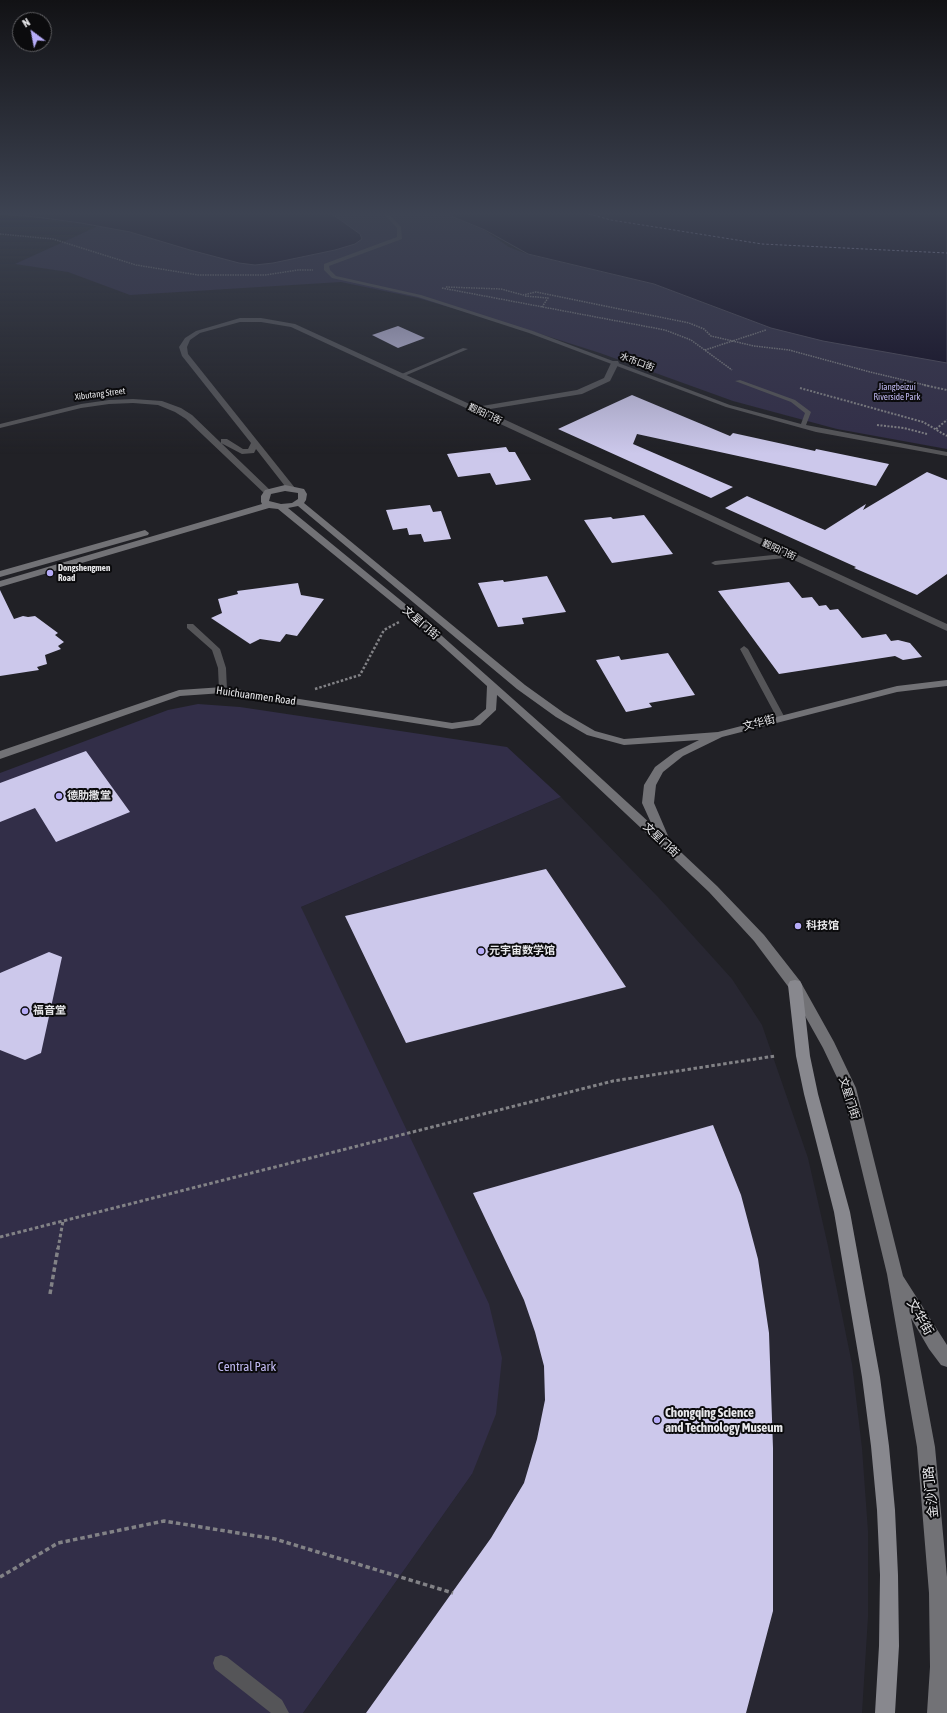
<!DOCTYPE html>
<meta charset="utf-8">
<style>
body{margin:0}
#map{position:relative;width:947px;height:1713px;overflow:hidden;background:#212126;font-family:"Asap Condensed",sans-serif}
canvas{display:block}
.north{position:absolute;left:12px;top:12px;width:40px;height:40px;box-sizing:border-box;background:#0b0b0d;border:1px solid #636366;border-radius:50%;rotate:328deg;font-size:11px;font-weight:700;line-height:16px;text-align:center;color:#e8e8eb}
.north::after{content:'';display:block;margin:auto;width:14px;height:18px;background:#b6acf8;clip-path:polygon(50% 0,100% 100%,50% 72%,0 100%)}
</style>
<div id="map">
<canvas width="947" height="1713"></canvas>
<div class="north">N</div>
</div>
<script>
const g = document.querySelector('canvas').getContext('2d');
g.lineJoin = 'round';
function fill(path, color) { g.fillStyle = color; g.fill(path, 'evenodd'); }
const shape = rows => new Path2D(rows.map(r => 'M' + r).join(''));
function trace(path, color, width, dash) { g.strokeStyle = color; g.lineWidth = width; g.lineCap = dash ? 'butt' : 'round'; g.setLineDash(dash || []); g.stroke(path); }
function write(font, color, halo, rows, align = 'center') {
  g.font = font + ' "Asap Condensed","Noto Sans SC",sans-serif'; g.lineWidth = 4; g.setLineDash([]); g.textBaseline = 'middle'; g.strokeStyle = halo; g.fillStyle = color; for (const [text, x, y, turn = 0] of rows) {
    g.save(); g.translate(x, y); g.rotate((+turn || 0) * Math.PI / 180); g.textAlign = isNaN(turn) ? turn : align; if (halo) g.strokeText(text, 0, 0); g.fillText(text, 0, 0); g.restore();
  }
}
fill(shape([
 [561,797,658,897,732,979,762,1025,808,1158,828,1246,852,1364,862,1448,868,1531,868,1617,862,1713,303,1713,472,1474,301,907]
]), '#282732');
fill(shape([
 [308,214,445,214,484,230,509,247,527,254,654,284,771,328,820,332,947,353,947,449,837,429,733,401,600,353,531,331,418,298,341,282,130,295,68,272,15,264,109,221],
 [198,704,240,707,507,747,561,797,301,907,489,1304,502,1358,496,1414,472,1474,303,1713,0,1713,0,773,168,710]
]), '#322e48');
const water = shape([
 [0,214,332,214,360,234,362,239,355,244,335,250,273,263,255,265,239,263,190,250,130,232,81,223,36,217,0,214],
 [446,214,947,214,947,363,823,341,771,328,654,284,528,254,485,230,446,214]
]);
fill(water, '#0e0820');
trace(water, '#4f4b5d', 1);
trace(shape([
 [589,214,611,220,762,244,947,253]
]), '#d3cefc', 1, [2.5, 2]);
fill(shape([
 [398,326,425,338,398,348,372,335],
 [632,395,730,436,733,433,815,451,816,449,889,464,876,486,637,434,633,444,733,487,711,498,558,429],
 [506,447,509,452,515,452,531,480,496,485,490,473,458,477,447,454],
 [927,472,947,480,947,574,917,595,854,568,856,567,725,508,747,496,825,530,866,504,863,510],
 [430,505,433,512,441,511,451,539,424,542,421,534,409,535,407,528,393,530,386,510],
 [644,515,673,554,612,563,584,520,611,517,613,519],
 [547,576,566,612,522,618,524,624,498,627,478,583,503,580,504,582],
 [789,582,802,598,812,597,819,606,826,605,830,610,838,609,862,638,886,634,891,641,898,640,910,643,922,657,903,660,895,656,779,674,718,591],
 [298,583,301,595,324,599,297,636,286,634,280,642,260,639,250,644,211,618,222,613,218,599,238,594,237,591],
 [0,590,14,619,23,616,28,617,35,616,58,633,55,635,64,642,58,646,61,649,45,655,47,664,37,667,39,670,0,676],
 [668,653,695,695,649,703,652,707,626,712,596,660,619,656,621,660],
 [86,751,130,812,56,842,35,808,0,822,0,783],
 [546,869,626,987,406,1043,345,916],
 [49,952,62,957,41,1053,25,1060,0,1050,0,973],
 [713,1125,741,1195,758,1259,769,1333,773,1448,773,1611,746,1713,366,1713,491,1538,524,1483,537,1439,545,1400,544,1366,535,1332,524,1300,473,1193]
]), '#ccc8eb');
trace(shape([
 [0,234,53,239,136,265,198,275,265,275,298,270,313,270],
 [446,287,501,289,523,295,536,292,689,323,704,329,711,336,754,346,789,350,870,372,929,386],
 [442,288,665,330,691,340,732,370],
 [525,296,548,298,542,307],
 [705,350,766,330]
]), '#828286', 1.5, [1.5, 1]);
trace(shape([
 [924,385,947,390],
 [800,388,923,422,947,436],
 [877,425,904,428,927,434],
 [936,429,947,420]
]), '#828286', 2, [2, 1.5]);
trace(shape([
 [315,689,360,675,384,630,399,622]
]), '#828286', 2.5, [2.5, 2]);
trace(shape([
 [0,1237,613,1081,775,1056],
 [58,1249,63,1221]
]), '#828286', 3, [3.5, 2.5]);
trace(shape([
 [50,1294,58,1248],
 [0,1577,58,1543,164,1521,275,1539,453,1593]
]), '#828286', 3.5, [4.5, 3]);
fill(shape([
 [384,214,389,214,401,227,402,239,329,266,330,270,336,276,421,295,533,331,730,405,801,424,805,413,791,402,735,381,740,380,795,400,811,412,806,425,947,452,947,456,816,432,726,407,529,333,418,297,332,278,324,270,324,264,397,237,397,228,384,214],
 [463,348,468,349,402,377,397,376,463,348],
 [792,553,795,553,795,557,715,565,711,563,715,561,792,553],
 [187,624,193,624,220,649,226,668,227,690,226,692,223,693,219,690,218,668,212,650,187,628,187,624],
 [744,646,748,649,785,718,784,720,781,721,777,718,740,649,744,646],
 [221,1655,227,1657,282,1700,289,1713,271,1713,215,1669,213,1663,215,1657,221,1655]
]), '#555558');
fill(shape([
 [240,318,261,318,295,324,476,407,577,390,604,378,612,361,618,361,619,363,610,381,582,394,484,410,947,624,947,631,291,327,261,322,240,322,200,333,190,340,187,347,188,354,295,488,291,491,288,490,256,449,254,453,242,454,221,443,221,439,227,439,243,449,248,449,251,443,182,356,179,347,185,338,196,331,240,318],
 [133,399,162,401,181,408,192,415,272,492,268,495,265,494,186,419,175,412,158,405,133,403,109,404,81,408,0,428,0,424,81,404,109,400,133,399]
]), '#555558');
fill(shape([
 [285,485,304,489,307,494,306,500,304,503,525,685,564,713,595,731,624,739,718,732,897,686,947,680,947,686,897,692,722,737,683,756,663,772,656,785,654,803,669,838,668,840,717,886,764,935,800,981,834,1042,856,1088,903,1276,947,1345,947,1367,941,1365,929,1349,911,1318,935,1447,947,1577,947,1713,927,1713,930,1667,929,1593,917,1447,887,1274,842,1088,823,1048,790,989,754,941,709,892,559,751,497,695,496,710,480,725,452,729,223,693,180,696,0,759,0,751,179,690,223,687,452,723,473,720,486,709,487,686,409,616,278,509,269,508,0,587,0,581,262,504,261,502,261,496,265,490,285,485],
 [285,491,298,493,298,499,292,503,281,504,269,501,271,494,285,491],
 [298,506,517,689,556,717,587,735,624,745,699,740,675,752,655,767,644,785,642,803,652,825,567,747,415,612,288,508,298,506],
 [145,530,149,533,148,535,0,577,0,571,145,530]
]), '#727276');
fill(shape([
 [795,980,800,981,802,985,810,1056,818,1094,850,1212,880,1377,889,1446,895,1510,898,1575,899,1646,895,1713,875,1713,879,1646,880,1575,877,1510,871,1446,862,1377,834,1212,804,1094,796,1056,788,985,790,981,795,980]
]), '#88888e');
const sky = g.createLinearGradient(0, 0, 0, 454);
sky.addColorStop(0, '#121215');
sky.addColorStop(0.47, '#3d4352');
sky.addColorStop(1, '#3d435200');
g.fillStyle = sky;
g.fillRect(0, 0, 947, 454);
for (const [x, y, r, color] of [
 [50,573,4,"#b6acf8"],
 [59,796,4,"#b6acf8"],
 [798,926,4,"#b6acf8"],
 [481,951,4,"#b6acf8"],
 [25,1011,4,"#b6acf8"],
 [657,1420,4,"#b6acf8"]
]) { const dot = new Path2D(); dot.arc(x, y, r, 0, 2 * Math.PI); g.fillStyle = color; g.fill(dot); trace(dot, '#0b0b0d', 1.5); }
write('9px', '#e8e8eb', '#0b0b0d', [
 ["水市口街",637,362,21],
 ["Xibutang Street",100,394,-7],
 ["觐阳门街",485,414,25],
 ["觐阳门街",779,550,24]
]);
write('9px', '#c0b9f1', '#0b0b0d', [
 ["Jiangbeizui",897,387],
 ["Riverside Park",897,397]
]);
write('bold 9px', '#e8e8eb', '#0b0b0d', [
 ["Dongshengmen",58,568],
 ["Road",58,578]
], 'left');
write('11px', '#e8e8eb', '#0b0b0d', [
 ["文星门街",421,623,41],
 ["Huichuanmen Road",256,696,8],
 ["文华街",759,723,-15],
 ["文星门街",661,840,43],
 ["文星门街",849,1098,72]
]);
write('bold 11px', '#e8e8eb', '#0b0b0d', [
 ["德肋撒堂",67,796],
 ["科技馆",806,926],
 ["元宇宙数学馆",489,951],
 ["福音堂",33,1011]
], 'left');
write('13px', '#e8e8eb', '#0b0b0d', [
 ["文华街",920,1317,60],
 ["金沙门路",931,1492,-96]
]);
write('13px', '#c0b9f1', '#0b0b0d', [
 ["Central Park",247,1367]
]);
write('bold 13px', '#e8e8eb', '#0b0b0d', [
 ["Chongqing Science",665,1413],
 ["and Technology Museum",665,1428]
], 'left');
</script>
